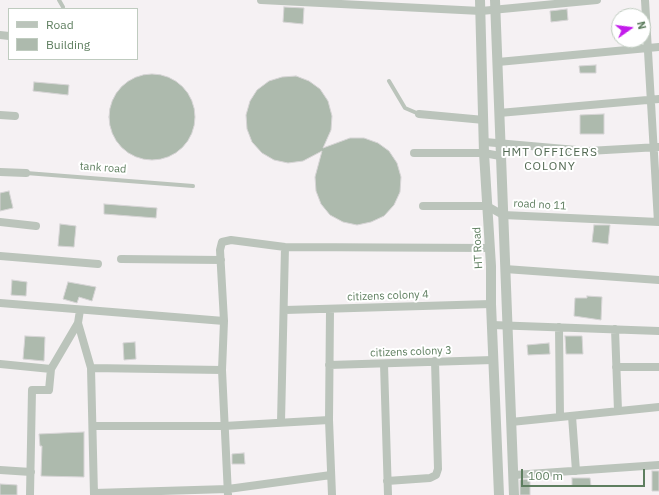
<!DOCTYPE html>
<style>
body{margin:0}
#map{position:relative;width:659px;height:495px;overflow:hidden;background:#f5f1f3;font-family:"IBM Plex Sans",sans-serif}
canvas{display:block}
.legend{position:absolute;left:8px;top:8px;width:130px;height:52px;box-sizing:border-box;background:#fff;border:1px solid #bfcbbf;margin:0;padding:5px 7px;list-style:none;font-size:12px;color:#5e7e5f}
.legend li{display:flex;align-items:center;gap:8px;height:20px}
.legend b{width:20px;border:1px solid #bfcbbf}
.north{position:absolute;left:611px;top:8px;width:40px;height:40px;box-sizing:border-box;background:#fff;border:1px solid #bfcbbf;border-radius:50%;rotate:76deg;font-size:11px;font-weight:700;line-height:16px;text-align:center;color:#5e7e5f}
.north::after{content:'';display:block;margin:auto;width:14px;height:18px;background:#c31beb;clip-path:polygon(50% 0,100% 100%,50% 72%,0 100%)}
.scale{position:absolute;left:521px;top:469px;width:124px;height:18px;box-sizing:border-box;border:2px solid #5e7e5f;border-top:0;padding-left:5px;font-size:12px;line-height:14px;white-space:nowrap;color:#5e7e5f;-webkit-text-stroke:3px #fff;paint-order:stroke}
</style>
<div id="map">
<canvas width="659" height="495"></canvas>
<ul class="legend">
<li><b style="height:5px;background:#bbc4bb"></b>Road</li>
<li><b style="height:11px;background:#adbaad"></b>Building</li>
</ul>
<div class="north">N</div>
<div class="scale">100 m</div>
</div>
<script>
const g = document.querySelector('canvas').getContext('2d');
g.lineJoin = 'round';
function fill(path, color) { g.fillStyle = color; g.fill(path, 'evenodd'); }
const shape = rows => new Path2D(rows.map(r => 'M' + r).join(''));
function trace(path, color, width, dash) { g.strokeStyle = color; g.lineWidth = width; g.lineCap = dash ? 'butt' : 'round'; g.setLineDash(dash || []); g.stroke(path); }
function write(font, color, halo, rows, align = 'center') {
  g.font = font + ' "IBM Plex Sans",sans-serif'; g.lineWidth = 4; g.setLineDash([]); g.textBaseline = 'middle'; g.strokeStyle = halo; g.fillStyle = color; for (const [text, x, y, turn = 0] of rows) {
    g.save(); g.translate(x, y); g.rotate((+turn || 0) * Math.PI / 180); g.textAlign = isNaN(turn) ? turn : align; if (halo) g.strokeText(text, 0, 0); g.fillText(text, 0, 0); g.restore();
  }
}
const building = shape([
 [284,7,304,8,303,24,283,22,284,7],
 [567,9,568,20,551,22,550,11,567,9],
 [596,65,596,73,580,73,579,66,596,65],
 '109 117a43 43 0 1 1 86 0a43 43 0 1 1-86 0Z',
 [296,76,309,81,320,89,328,101,332,116,331,130,323,148,350,138,364,138,378,143,389,151,397,163,401,177,400,192,394,205,384,216,371,222,357,225,343,222,330,215,321,204,316,191,315,177,322,151,303,161,288,163,274,160,262,153,252,142,247,129,246,115,250,101,257,90,269,81,282,77,296,76],
 [34,82,69,85,68,95,33,91,34,82],
 [604,114,604,134,580,134,580,115,604,114],
 [9,191,13,208,0,211,0,193,9,191],
 [104,204,157,208,156,218,104,214,104,204],
 [60,224,76,226,74,247,58,246,60,224],
 [594,225,610,225,608,244,592,242,594,225],
 [12,280,27,282,26,296,11,295,12,280],
 [68,282,96,287,92,301,79,297,77,303,63,299,68,282],
 [587,296,602,297,601,320,574,316,575,298,587,298,587,296],
 [25,336,45,337,44,361,23,359,25,336],
 [565,336,582,336,583,354,566,354,565,336],
 [135,342,136,359,124,360,123,343,135,342],
 [549,343,550,354,528,355,527,345,549,343],
 [84,432,84,477,41,476,42,446,40,446,39,434,84,432],
 [244,453,245,464,232,464,232,454,244,453],
 [652,471,659,471,659,491,652,491,652,471],
 [572,478,590,478,591,486,572,486,572,478],
 [530,479,530,495,520,495,520,480,530,479],
 [0,484,17,485,17,495,0,495,0,484]
]);
fill(building, '#adbaad');
trace(building, '#d6d4d5', 1);
trace(shape([
 [59,0,63,7],
 [389,81,405,108,419,114],
 [26,173,193,186]
]), '#bbc4bb', 4);
trace(shape([
 [261,0,481,11,597,0],
 [645,0,658,222],
 [0,35,9,36],
 [498,62,659,47],
 [499,113,659,99],
 [419,114,484,120],
 [0,115,15,116],
 [485,142,588,151,659,147],
 [414,153,484,153,500,156],
 [0,172,26,173],
 [423,206,487,206,503,215,659,222],
 [0,222,36,226],
 [0,256,98,264],
 [121,259,221,260],
 [505,269,659,280],
 [0,303,224,321],
 [285,310,491,304],
 [330,310,329,420,332,495],
 [78,323,91,368,94,495],
 [492,325,659,331],
 [559,327,560,417],
 [615,329,618,411],
 [0,364,51,369],
 [384,364,388,495],
 [329,365,493,360],
 [616,367,659,367],
 [91,368,222,370],
 [572,416,576,471],
 [281,422,285,247],
 [511,422,659,407],
 [93,426,224,426,329,420],
 [0,470,31,472],
 [514,475,659,465],
 [387,481,430,478,436,475,438,469,435,361],
 [94,493,228,489,331,475],
 [30,495,32,390,49,390,51,369,78,323,80,310],
 [228,495,222,370,224,321,220,250,222,242,231,240,285,247,490,248]
]), '#bbc4bb', 8);
trace(shape([
 [480,0,484,153,491,266,491,304,499,495],
 [495,0,514,495]
]), '#bbc4bb', 10);
write('11px', '#5e7e5f', '#fff', [
 ["tank road",103,168,4],
 ["road no 11",540,205,3],
 ["HT Road",478,248,-93],
 ["citizens colony 4",388,296,-2],
 ["citizens colony 3",411,352,-2]
]);
g.letterSpacing = '1px';
write('12px', '#516851', '#fff', [
 ["HMT OFFICERS",550,153],
 ["COLONY",550,167]
]);
g.letterSpacing = '0px';
</script>
